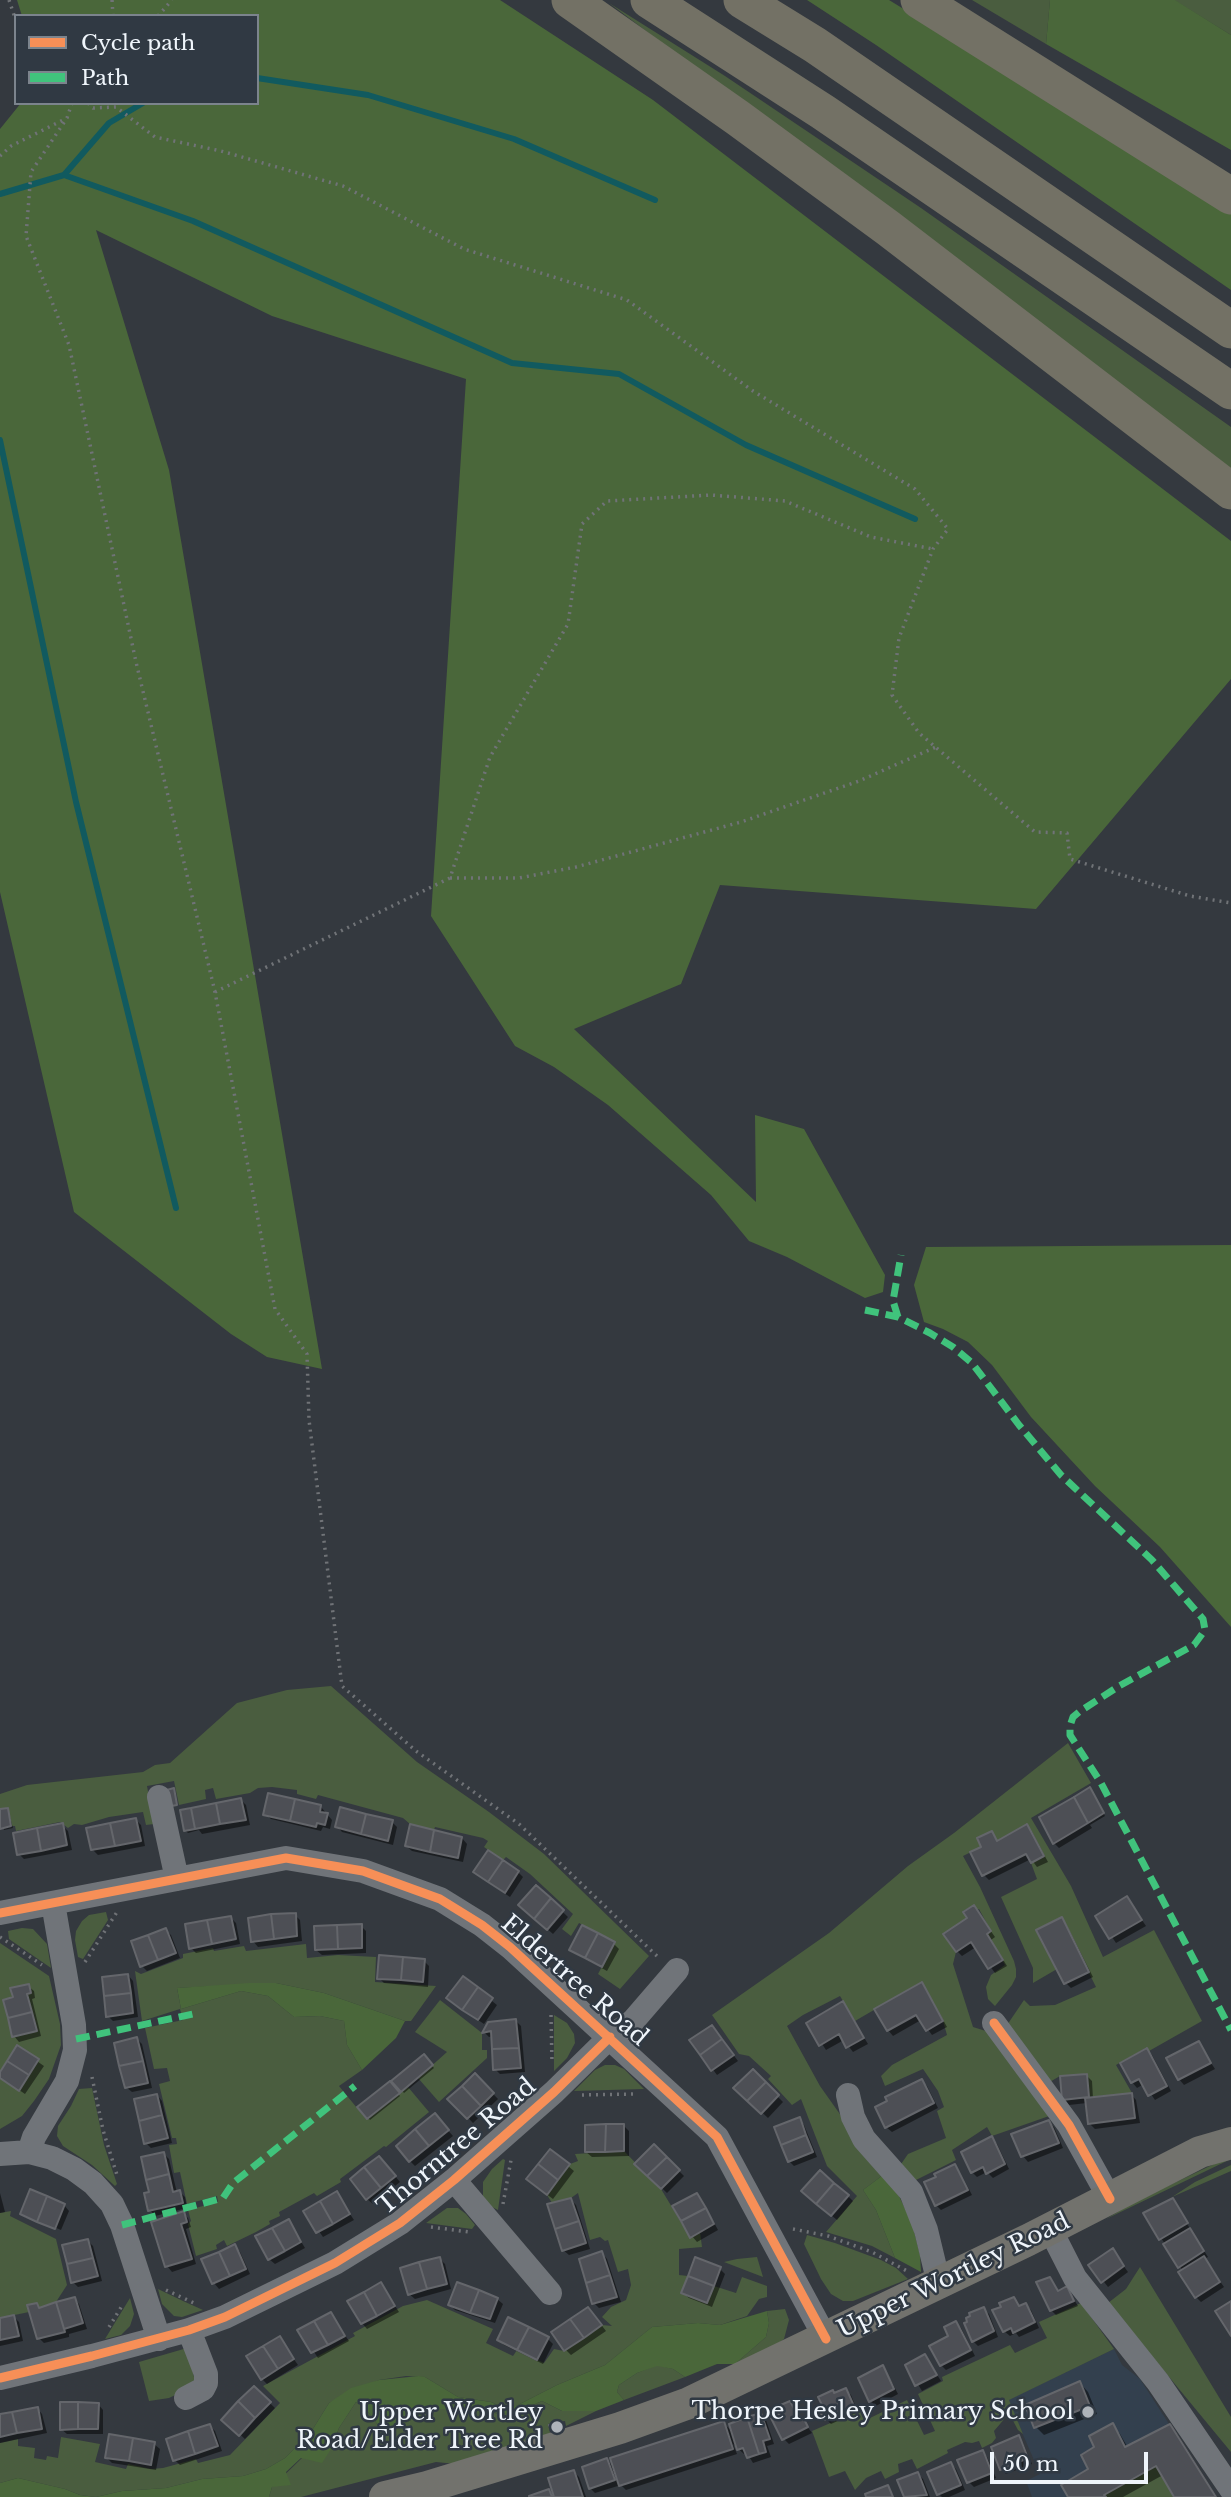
<!DOCTYPE html>
<style>
body{margin:0}
#map{position:relative;width:1231px;height:2497px;overflow:hidden;background:#34393f;font-family:"Libre Baskerville",serif}
canvas{display:block}
.legend{position:absolute;left:14px;top:14px;width:245px;height:91px;box-sizing:border-box;background:#303943;border:2px solid #7c848d;margin:0;padding:9px 12px;list-style:none;font-size:21px;color:#eff5fb}
.legend li{display:flex;align-items:center;gap:14px;height:35px}
.legend b{width:35px;border:2px solid #7c848d}
.scale{position:absolute;left:990px;top:2452px;width:158px;height:32px;box-sizing:border-box;border:4px solid #eff5fb;border-top:0;padding-left:9px;font-size:21px;line-height:24px;white-space:nowrap;color:#eff5fb;-webkit-text-stroke:5px #303943;paint-order:stroke}
</style>
<div id="map">
<canvas width="1231" height="2497"></canvas>
<ul class="legend">
<li><b style="height:9px;background:#f78f57"></b>Cycle path</li>
<li><b style="height:9px;background:#40c37c"></b>Path</li>
</ul>
<div class="scale">50 m</div>
</div>
<script>
const g = document.querySelector('canvas').getContext('2d');
g.lineJoin = 'round';
function fill(path, color) { g.fillStyle = color; g.fill(path, 'evenodd'); }
const shape = rows => new Path2D(rows.map(r => 'M' + r).join(''));
function trace(path, color, width, dash) { g.strokeStyle = color; g.lineWidth = width; g.lineCap = dash ? 'butt' : 'round'; g.setLineDash(dash || []); g.stroke(path); }
function write(font, color, halo, rows, align = 'center') {
  g.font = font + ' "Libre Baskerville",serif'; g.lineWidth = 5; g.setLineDash([]); g.textBaseline = 'middle'; g.strokeStyle = halo; g.fillStyle = color; for (const [text, x, y, turn = 0] of rows) {
    g.save(); g.translate(x, y); g.rotate((+turn || 0) * Math.PI / 180); g.textAlign = isNaN(turn) ? turn : align; if (halo) g.strokeText(text, 0, 0); g.fillText(text, 0, 0); g.restore();
  }
}
fill(shape([
 [1114,2349,1122,2365,1140,2379,1216,2497,1032,2497,1026,2481,1040,2474,1008,2400]
]), '#33404e');
fill(shape([
 [972,0,1050,0,1046,44],
 [1174,0,1231,0,1231,35],
 [609,3,725,76,921,208,1231,427,1231,473],
 [331,1686,417,1762,489,1812,544,1854,649,1956,620,1989,598,1974,615,1942,579,1923,571,1936,562,1929,573,1914,530,1874,506,1857,503,1860,484,1847,488,1841,483,1838,435,1827,434,1830,410,1824,403,1818,318,1795,316,1799,297,1794,297,1790,272,1787,258,1788,250,1793,216,1799,213,1788,205,1790,206,1799,179,1805,174,1781,147,1786,154,1824,146,1825,143,1812,109,1817,82,1825,74,1824,68,1828,60,1822,16,1831,15,1826,11,1826,8,1808,0,1809,0,1794,27,1785,143,1772,155,1765,170,1763,237,1703,287,1690],
 [1068,1743,1091,1783,1031,1818,1071,1886,1103,1957,1154,1930,1202,2021,1149,2051,1146,2048,1116,2065,1132,2093,1089,2097,1087,2074,1060,2076,1048,2083,1005,2028,1024,2000,1030,2006,1055,2005,1096,1987,1061,1917,1036,1930,1057,1969,1033,1983,1033,1968,1001,1897,1037,1879,1031,1863,1044,1856,1027,1825,997,1841,992,1831,978,1838,981,1847,963,1856,980,1887,1014,1961,1016,1969,1016,1977,1012,1985,995,2006,988,1999,986,1987,991,1975,1005,1965,987,1934,991,1931,979,1909,977,1910,974,1905,963,1911,967,1918,943,1934,956,1952,953,1964,973,2027,989,2032,1052,2115,992,2136,987,2127,952,2150,956,2160,912,2182,899,2167,908,2154,946,2138,937,2111,944,2107,938,2091,923,2069,885,2086,881,2076,892,2065,947,2035,943,2021,922,1982,855,2021,840,1996,803,2015,787,2026,820,2086,883,2175,863,2190,876,2210,895,2258,872,2246,826,2232,857,2196,827,2166,801,2099,792,2105,768,2079,771,2076,749,2056,739,2054,712,2015,829,1933,908,1866,954,1833],
 [106,1912,108,1920,83,1959,78,1957,75,1940,76,1931,82,1921,89,1915],
 [22,1928,33,1929,47,1944,51,1968,9,1939,8,1931],
 [0,1943,49,1976,60,2024,61,2045,49,2079,34,2101,22,2116,0,2129],
 [306,1944,307,1958,338,1955,376,1957,375,1982,436,1986,411,2021,405,2021,324,1993,276,1983,177,1988,181,2009,241,1991,268,1996,294,2017,320,2016,344,2021,347,2045,362,2070,339,2086,366,2119,408,2087,429,2112,386,2147,384,2146,340,2179,341,2182,317,2196,314,2193,279,2212,280,2216,269,2221,270,2224,256,2232,227,2246,224,2240,216,2245,217,2249,196,2256,188,2224,191,2221,188,2210,218,2202,217,2196,187,2204,180,2172,174,2173,169,2145,177,2144,176,2138,172,2138,159,2084,170,2081,167,2068,154,2069,145,2028,183,2020,180,2009,142,2021,135,1971,141,1974,183,1958,183,1954,213,1948,214,1951,244,1946,246,1951],
 [440,2000,482,2033,482,2050,487,2050,487,2058,439,2102,418,2078,447,2052,415,2032],
 [554,2015,567,2023,574,2034,575,2043,567,2058,554,2071],
 [605,2065,615,2065,624,2069,644,2089,574,2091,595,2070],
 [92,2088,104,2145,117,2184,115,2186,92,2165,63,2146,57,2136,58,2126,71,2106,79,2089],
 [624,2151,661,2189,690,2237,700,2232,702,2247,679,2249,679,2275,688,2276,682,2293,707,2303,714,2286,736,2293,742,2277,767,2286,767,2297,759,2299,747,2316,720,2325,698,2323,652,2327,605,2365,557,2385,516,2406,502,2407,491,2402,458,2397,425,2377,406,2376,379,2380,329,2403,311,2432,285,2458,266,2469,243,2476,202,2479,166,2488,122,2491,96,2497,80,2495,65,2489,18,2478,0,2483,0,2443,18,2439,18,2446,35,2448,34,2458,46,2460,47,2456,58,2458,61,2437,100,2444,95,2462,126,2469,128,2464,151,2469,163,2468,196,2459,198,2463,230,2455,280,2403,263,2386,355,2336,353,2333,403,2306,427,2300,493,2329,486,2343,513,2356,517,2350,544,2363,554,2349,564,2351,602,2325,612,2326,602,2317,611,2307,626,2300,631,2285,628,2269,618,2272,608,2240,605,2241,600,2237,590,2240,578,2193,571,2198,552,2203,547,2195,570,2164,578,2161,575,2154],
 [1231,2156,1231,2159,1106,2219,1136,2201],
 [503,2159,505,2160,498,2210,488,2205,483,2199,483,2182,492,2169],
 [1231,2165,1231,2171,1172,2197,1195,2182],
 [447,2208,458,2208,466,2214,475,2225,472,2229,426,2223],
 [11,2211,10,2216,56,2239,67,2285,56,2302,39,2308,37,2303,28,2305,29,2312,0,2318,0,2213],
 [807,2235,835,2243,881,2260,896,2268,908,2279,853,2301,843,2301,831,2294,821,2279,804,2244],
 [757,2257,763,2277,724,2262,737,2259],
 [1140,2267,1231,2417,1231,2452,1108,2303,1126,2289],
 [158,2289,183,2301,203,2310,182,2317,174,2316,162,2304],
 [130,2298,134,2314,130,2326,121,2335,105,2339],
 [1081,2303,1114,2349,1009,2400,1023,2434,1018,2430,1011,2417,1006,2417,994,2431,996,2438,992,2443,982,2448,979,2441,972,2443,965,2442,947,2450,948,2453,917,2469,912,2459,898,2464,899,2472,885,2479,881,2471,866,2478,855,2490,845,2471,829,2477,812,2431,865,2408,870,2418,907,2400,924,2435,935,2431,918,2394,943,2381,942,2377,1010,2345,1015,2353,1047,2338,1039,2322],
 [785,2309,789,2320,784,2339,776,2345,735,2364,766,2337,769,2323,767,2311],
 [187,2348,196,2385,169,2398,149,2401,139,2362],
 [657,2365,673,2369,685,2377,624,2400,617,2392,619,2385,637,2373],
 [542,2401,562,2411,596,2411,566,2426,565,2421,548,2424,551,2437,456,2464,436,2462,301,2497,269,2497,272,2487,302,2458,331,2449,339,2428,356,2402,366,2409,384,2433,434,2409,463,2409,502,2414,526,2408],
 [1156,2466,1174,2497,1106,2497,1104,2495]
]), '#4a5d3f');
fill(shape([
 [17,0,500,0,653,100,1231,541,1231,679,1036,909,720,885,681,984,574,1029,756,1202,755,1115,804,1129,885,1275,883,1292,865,1298,787,1257,749,1241,711,1195,608,1105,554,1067,515,1046,431,916,466,379,272,316,96,230,169,470,322,1369,267,1357,231,1334,74,1212,0,892,0,129,21,103,257,103,257,16,22,16],
 [807,0,889,0,1231,210,1231,290,876,45],
 [1050,0,1175,0,1231,35,1231,150,1046,44],
 [1231,1245,1231,1627,1160,1547,1095,1486,1031,1417,992,1365,968,1342,943,1329,924,1322,914,1285,926,1247],
 [249,1983,276,1983,324,1993,405,2021,396,2038,362,2070,347,2045,344,2021,320,2016,294,2017,268,1996,241,1991,181,2009,177,1988],
 [883,2175,899,2196,912,2223,920,2255,921,2272,895,2258,876,2210,863,2190],
 [767,2311,769,2323,766,2337,735,2364,717,2364,685,2377,673,2369,657,2366,637,2373,619,2385,617,2392,624,2400,596,2411,562,2411,542,2401,526,2408,519,2415,463,2409,434,2409,384,2433,366,2409,356,2402,339,2428,331,2449,322,2463,301,2458,286,2472,291,2485,272,2487,269,2497,0,2497,0,2483,18,2478,65,2489,80,2495,96,2497,122,2491,166,2488,202,2479,243,2476,266,2469,285,2458,311,2432,329,2403,351,2388,379,2380,419,2376,425,2377,458,2397,491,2402,502,2407,516,2406,557,2385,605,2365,652,2327,698,2323,720,2325]
]), '#4a673a');
fill(shape([
 [1092,1792,1105,1816,1090,1825,1092,1828,1059,1848,1054,1843],
 [241,1800,246,1805,250,1825,202,1834,199,1830,188,1833,186,1831],
 [321,1807,332,1820,330,1829,323,1827,321,1831,271,1819,265,1814],
 [8,1810,13,1828,4,1830,0,1811],
 [136,1820,141,1825,145,1846,98,1855,92,1849],
 [392,1822,397,1827,393,1845,342,1832,337,1826],
 [62,1825,68,1831,72,1850,24,1859,19,1854],
 [1027,1826,1032,1832,1048,1862,1037,1867,1031,1859,989,1880,984,1875,972,1853,983,1847,991,1833,998,1842],
 [462,1838,467,1844,463,1862,412,1851,406,1846],
 [518,1872,523,1877,510,1897,480,1877],
 [537,1887,568,1917,553,1934,526,1910],
 [1127,1898,1146,1926,1116,1943,1098,1916],
 [974,1907,995,1937,991,1940,1007,1966,995,1973,976,1947,962,1956,957,1951],
 [295,1915,300,1920,302,1941,258,1947,253,1941],
 [230,1917,236,1923,240,1944,196,1953,191,1948],
 [1061,1919,1066,1924,1093,1977,1071,1988,1066,1983,1038,1931],
 [361,1926,366,1931,366,1953,322,1955,316,1950],
 [165,1930,171,1935,180,1958,147,1971,142,1966],
 [614,1944,619,1949,607,1971,576,1954,571,1949],
 [424,1961,429,1966,428,1987,384,1983,379,1978],
 [128,1975,133,1981,138,2017,113,2021,108,2016],
 [463,1978,497,2005,484,2024,453,2003],
 [921,1984,926,1989,947,2027,932,2035,921,2020,893,2036,888,2030],
 [28,1986,34,1991,35,1998,32,1999,41,2036,19,2042,14,2036,15,1998],
 [843,2003,868,2044,853,2052,844,2040,826,2050,809,2024],
 [516,2021,521,2026,525,2072,500,2074,495,2069,493,2036,489,2037,484,2032],
 [712,2027,738,2061,717,2075,692,2041],
 [137,2039,142,2044,152,2088,132,2092,126,2087],
 [1198,2043,1215,2069,1184,2085,1179,2079],
 [18,2048,44,2066,25,2094,0,2077],
 [1147,2050,1152,2055,1171,2091,1155,2100,1144,2084,1137,2088,1132,2082],
 [424,2056,434,2068,404,2093,394,2081],
 [753,2072,783,2102,768,2118,736,2088],
 [475,2075,498,2099,473,2123,450,2099],
 [1087,2076,1092,2081,1093,2099,1131,2094,1136,2100,1140,2123,1095,2129,1090,2124,1087,2103,1069,2105,1063,2099],
 [922,2081,927,2086,938,2108,892,2132,886,2127],
 [390,2083,400,2096,370,2120,359,2108],
 [157,2095,162,2101,172,2143,151,2148,146,2143],
 [435,2116,453,2136,415,2166,410,2161],
 [799,2119,804,2125,817,2157,794,2166,789,2161],
 [1049,2122,1054,2127,1063,2148,1028,2162,1023,2156,1013,2135],
 [624,2126,629,2131,629,2156,592,2157,586,2152],
 [992,2139,997,2144,1009,2169,993,2178,987,2172,977,2177,972,2172],
 [654,2146,684,2176,667,2193,637,2164],
 [550,2151,574,2171,553,2199,533,2184],
 [164,2154,169,2159,177,2193,180,2192,185,2197,187,2208,155,2216,150,2210,151,2193],
 [384,2163,400,2182,373,2204,367,2199],
 [954,2166,960,2172,972,2195,941,2210,936,2205],
 [0,2193,5,2212,0,2213],
 [336,2193,354,2220,323,2237,305,2211],
 [697,2195,702,2200,718,2230,697,2242,692,2236],
 [808,2196,848,2196,853,2201,837,2220],
 [571,2200,576,2205,590,2249,569,2255,563,2250],
 [1172,2200,1208,2257,1204,2259,1224,2287,1201,2302,1196,2297,1183,2271,1145,2214],
 [64,2205,69,2211,61,2230,26,2215,26,2218,22,2214],
 [183,2213,188,2218,191,2227,186,2229,196,2264,172,2272,167,2266,153,2223],
 [289,2222,305,2248,275,2264,269,2259],
 [88,2241,93,2246,102,2281,78,2287,73,2282],
 [235,2246,240,2252,250,2274,219,2289,214,2283,203,2260],
 [1112,2250,1128,2272,1108,2287,1091,2265],
 [602,2253,607,2259,621,2302,599,2308,594,2303],
 [440,2259,445,2264,451,2289,415,2299,409,2294],
 [720,2269,725,2274,712,2307,689,2298,683,2293],
 [1049,2279,1059,2292,1067,2289,1078,2306,1056,2315,1051,2310],
 [381,2284,399,2312,367,2329,362,2323],
 [74,2299,79,2304,87,2329,69,2334,69,2337,44,2343,39,2338,36,2305,40,2309],
 [497,2299,503,2304,495,2323,455,2310,450,2305],
 [1014,2299,1021,2307,1026,2305,1031,2310,1039,2328,1019,2337,1016,2333,1010,2336,1004,2331,1003,2308],
 [983,2309,989,2314,998,2337,978,2346,973,2341],
 [330,2314,349,2341,318,2358,300,2331],
 [593,2314,606,2331,571,2355,566,2350],
 [14,2317,19,2322,23,2341,0,2346,0,2320],
 [956,2323,961,2328,975,2356,946,2370,941,2365],
 [279,2338,298,2365,267,2384,262,2379],
 [548,2339,553,2344,543,2364,504,2345,499,2340],
 [925,2356,941,2381,922,2391,907,2366],
 [882,2367,887,2373,898,2394,876,2406,870,2401],
 [1080,2383,1088,2392,1097,2414,1044,2435,1036,2427],
 [254,2388,275,2408,245,2439,224,2420],
 [845,2390,851,2395,858,2412,831,2424,826,2419],
 [790,2403,812,2433,789,2444,784,2439],
 [98,2404,103,2410,103,2434,67,2434,61,2429],
 [37,2408,42,2414,47,2433,0,2443,0,2416],
 [761,2415,766,2420,774,2444,767,2446,771,2457,753,2463,747,2453,744,2454,733,2444,737,2454,626,2490,621,2485,595,2493,590,2488,607,2460,616,2469,723,2423,734,2433],
 [1112,2425,1120,2434,1128,2448,1170,2426,1178,2435,1217,2497,1176,2497,1163,2475,1123,2497,1070,2497,1090,2470,1096,2447],
 [210,2426,215,2431,222,2451,180,2465,175,2460],
 [1018,2437,1023,2443,1032,2464,1006,2474,1001,2469],
 [154,2444,160,2449,156,2470,112,2463,107,2458],
 [982,2452,987,2457,996,2478,974,2487,969,2482],
 [951,2464,956,2469,965,2490,949,2497,942,2497,939,2494],
 [574,2472,579,2477,586,2497,556,2497],
 [918,2474,923,2479,930,2497,905,2497,899,2481]
]), '#0007');
trace(shape([
 [257,78,368,95,514,139,655,200],
 [64,175,109,123,143,103],
 [0,194,64,175,193,221,512,363,619,374,746,445,915,519],
 [0,440,76,802,176,1208]
]), '#115a5f', 6);
const building = shape([
 [1090,1787,1104,1813,1088,1823,1074,1797,1090,1787],
 [174,1788,177,1805,166,1807,163,1791,174,1788],
 [268,1793,295,1799,290,1821,263,1815,268,1793],
 [1074,1797,1088,1823,1053,1844,1039,1817,1074,1797],
 [241,1798,246,1820,220,1824,216,1803,241,1798],
 [295,1799,321,1805,320,1812,328,1813,325,1825,317,1823,316,1827,290,1821,295,1799],
 [216,1803,220,1824,195,1829,191,1808,216,1803],
 [340,1807,366,1814,361,1834,335,1827,340,1807],
 [8,1808,11,1826,0,1829,0,1809,8,1808],
 [191,1808,195,1829,184,1831,180,1810,191,1808],
 [366,1814,393,1820,388,1841,361,1834,366,1814],
 [136,1818,141,1841,115,1846,110,1823,136,1818],
 [63,1823,67,1845,41,1851,37,1828,63,1823],
 [110,1823,115,1846,91,1850,86,1828,110,1823],
 [410,1824,434,1830,430,1852,405,1846,410,1824],
 [1027,1824,1044,1856,1031,1863,1026,1854,982,1876,970,1852,981,1847,977,1838,992,1831,997,1841,1027,1824],
 [37,1828,41,1851,17,1855,13,1833,37,1828],
 [434,1830,462,1837,458,1858,430,1852,434,1830],
 [488,1850,503,1860,488,1882,473,1872,488,1850],
 [503,1860,519,1871,505,1893,488,1882,503,1860],
 [536,1885,551,1898,534,1919,518,1905,536,1885],
 [1127,1896,1142,1920,1109,1939,1095,1916,1127,1896],
 [551,1898,564,1910,547,1930,534,1919,551,1898],
 [974,1905,991,1931,987,1934,1003,1960,988,1969,971,1942,956,1952,943,1934,967,1918,963,1912,974,1905],
 [296,1913,297,1936,274,1939,271,1914,296,1913],
 [271,1914,274,1939,251,1942,248,1918,271,1914],
 [231,1916,236,1939,212,1944,207,1920,231,1916],
 [1062,1917,1089,1972,1064,1984,1036,1930,1062,1917],
 [207,1920,212,1944,189,1949,185,1924,207,1920],
 [362,1924,362,1948,338,1949,337,1925,362,1924],
 [337,1925,338,1949,315,1950,314,1926,337,1925],
 [582,1925,598,1933,585,1958,569,1950,582,1925],
 [166,1928,176,1953,158,1960,148,1935,166,1928],
 [598,1933,615,1942,602,1967,585,1958,598,1933],
 [148,1935,158,1960,140,1967,131,1941,148,1935],
 [379,1955,403,1957,401,1980,377,1979,379,1955],
 [403,1957,425,1959,423,1982,401,1980,403,1957],
 [128,1974,131,1993,104,1996,102,1977,128,1974],
 [463,1976,478,1987,462,2010,446,1998,463,1976],
 [922,1982,943,2021,926,2031,916,2015,887,2031,874,2009,922,1982],
 [29,1984,31,1993,27,1994,32,2012,8,2018,3,2000,13,1997,10,1988,29,1984],
 [478,1987,493,1998,478,2020,462,2010,478,1987],
 [131,1993,133,2013,106,2017,104,1996,131,1993],
 [843,2001,864,2038,846,2048,839,2034,819,2046,806,2023,843,2001],
 [32,2012,37,2031,12,2037,8,2018,32,2012],
 [516,2019,519,2048,492,2049,491,2031,482,2033,488,2022,516,2019],
 [712,2025,722,2039,700,2055,689,2040,712,2025],
 [137,2037,143,2061,119,2066,114,2043,137,2037],
 [722,2039,734,2055,711,2071,700,2055,722,2039],
 [1199,2041,1211,2063,1178,2080,1166,2058,1199,2041],
 [17,2045,39,2059,29,2075,7,2061,17,2045],
 [519,2048,521,2068,493,2070,492,2049,519,2048],
 [1147,2048,1167,2086,1148,2096,1139,2079,1131,2083,1120,2063,1147,2048],
 [424,2054,433,2065,401,2092,391,2081,424,2054],
 [7,2061,29,2075,19,2091,0,2078,0,2072,7,2061],
 [143,2061,148,2083,125,2088,119,2066,143,2061],
 [753,2069,766,2082,747,2101,733,2088,753,2069],
 [475,2073,494,2093,481,2106,462,2086,475,2073],
 [1087,2074,1089,2097,1062,2100,1060,2076,1087,2074],
 [922,2079,934,2103,885,2128,875,2107,887,2101,885,2097,922,2079],
 [390,2081,400,2093,367,2119,357,2107,390,2081],
 [766,2082,779,2095,761,2114,747,2101,766,2082],
 [462,2086,481,2106,467,2119,447,2099,462,2086],
 [1132,2093,1135,2118,1088,2124,1085,2098,1132,2093],
 [157,2094,162,2115,139,2121,134,2099,157,2094],
 [435,2113,449,2130,429,2146,415,2129,435,2113],
 [162,2115,168,2138,144,2144,139,2121,162,2115],
 [800,2117,806,2135,781,2145,774,2127,800,2117],
 [1049,2120,1059,2143,1021,2157,1011,2134,1049,2120],
 [606,2124,624,2124,624,2151,605,2152,606,2124],
 [606,2124,605,2152,585,2152,585,2125,606,2124],
 [415,2129,429,2146,409,2162,396,2146,415,2129],
 [806,2135,813,2152,788,2162,781,2145,806,2135],
 [992,2136,1005,2164,986,2174,983,2167,971,2173,961,2152,992,2136],
 [654,2144,667,2157,647,2176,634,2164,654,2144],
 [550,2149,570,2164,558,2180,538,2164,550,2149],
 [164,2152,169,2174,146,2180,141,2157,164,2152],
 [379,2156,396,2176,381,2188,364,2167,379,2156],
 [667,2157,680,2170,661,2189,647,2176,667,2157],
 [538,2164,558,2180,547,2195,526,2179,538,2164],
 [955,2164,968,2190,935,2206,924,2182,936,2177,934,2174,955,2164],
 [364,2167,381,2188,366,2200,350,2179,364,2167],
 [820,2170,834,2183,816,2204,801,2191,820,2170],
 [169,2174,173,2192,180,2190,183,2203,148,2211,144,2193,149,2192,146,2180,169,2174],
 [834,2183,849,2195,831,2216,816,2204,834,2183],
 [30,2189,47,2196,37,2222,20,2214,30,2189],
 [337,2191,350,2214,333,2224,320,2201,337,2191],
 [697,2193,706,2208,681,2221,672,2206,697,2193],
 [47,2196,65,2204,55,2229,37,2222,47,2196],
 [571,2198,579,2221,555,2229,547,2204,571,2198],
 [1173,2198,1188,2223,1159,2240,1143,2213,1173,2198],
 [320,2201,333,2224,316,2233,303,2211,320,2201],
 [706,2208,714,2224,690,2238,681,2221,706,2208],
 [184,2211,187,2222,181,2224,192,2259,165,2267,151,2222,184,2211],
 [289,2219,301,2242,285,2251,272,2228,289,2219],
 [579,2221,586,2243,562,2251,555,2229,579,2221],
 [272,2228,285,2251,268,2260,255,2236,272,2228],
 [1190,2228,1204,2251,1178,2268,1163,2244,1190,2228],
 [88,2239,93,2258,67,2264,62,2245,88,2239],
 [235,2244,246,2269,230,2276,219,2252,235,2244],
 [1113,2248,1124,2266,1101,2283,1088,2265,1113,2248],
 [602,2251,610,2275,586,2283,579,2259,602,2251],
 [219,2252,230,2276,212,2284,201,2259,219,2252],
 [1204,2256,1220,2282,1195,2298,1178,2272,1204,2256],
 [440,2257,447,2284,427,2289,419,2262,440,2257],
 [695,2257,721,2267,714,2286,688,2276,695,2257],
 [93,2258,98,2276,71,2283,67,2264,93,2258],
 [419,2262,427,2289,408,2295,400,2268,419,2262],
 [610,2275,617,2297,592,2304,586,2283,610,2275],
 [688,2276,714,2286,707,2303,681,2293,688,2276],
 [1050,2277,1058,2291,1067,2286,1074,2301,1050,2311,1036,2282,1050,2277],
 [381,2282,395,2306,377,2316,364,2292,381,2282],
 [457,2282,479,2290,470,2313,448,2305,457,2282],
 [479,2290,498,2298,490,2319,470,2313,479,2290],
 [364,2292,377,2316,361,2324,347,2301,364,2292],
 [75,2297,83,2323,64,2329,56,2302,75,2297],
 [1014,2297,1019,2306,1026,2303,1035,2322,1013,2333,1011,2328,1003,2332,992,2310,1001,2307,999,2303,1014,2297],
 [1231,2301,1231,2336,1215,2311,1231,2301],
 [56,2302,65,2332,37,2339,27,2305,37,2303,39,2308,56,2302],
 [588,2307,602,2325,584,2338,570,2319,588,2307],
 [984,2307,994,2331,972,2342,964,2323,967,2322,966,2318,970,2316,969,2313,984,2307],
 [331,2312,345,2336,328,2345,314,2321,331,2312],
 [14,2315,19,2336,0,2340,0,2318,14,2315],
 [508,2317,529,2327,517,2350,497,2340,508,2317],
 [570,2319,584,2338,564,2351,551,2332,570,2319],
 [314,2321,328,2345,311,2353,297,2330,314,2321],
 [956,2321,971,2350,940,2366,929,2346,948,2336,944,2327,956,2321],
 [529,2327,549,2337,537,2360,517,2350,529,2327],
 [280,2336,294,2359,278,2369,263,2346,280,2336],
 [263,2346,278,2369,261,2380,246,2356,263,2346],
 [925,2354,937,2375,915,2386,905,2365,925,2354],
 [883,2365,894,2389,869,2402,858,2378,883,2365],
 [1080,2381,1090,2406,1034,2428,1025,2405,1080,2381],
 [254,2386,271,2402,255,2418,238,2401,254,2386],
 [846,2388,854,2406,824,2420,819,2409,823,2407,818,2397,833,2390,834,2393,846,2388],
 [238,2401,255,2418,239,2436,221,2420,238,2401],
 [790,2401,800,2420,804,2419,808,2427,782,2440,771,2418,779,2414,776,2407,790,2401],
 [60,2402,78,2402,78,2429,60,2430,60,2402],
 [78,2402,99,2403,98,2429,78,2429,78,2402],
 [38,2407,42,2429,17,2433,12,2412,38,2407],
 [12,2412,17,2433,0,2437,0,2414,12,2412],
 [761,2413,770,2439,763,2441,766,2452,759,2454,747,2417,761,2413],
 [747,2417,759,2454,747,2458,743,2448,737,2450,729,2424,747,2417],
 [724,2421,733,2449,619,2486,610,2458,724,2421],
 [562,2422,563,2427,551,2430,549,2425,562,2422],
 [1113,2423,1125,2447,1170,2424,1216,2497,1174,2497,1156,2466,1104,2495,1106,2497,1068,2497,1061,2485,1088,2469,1081,2455,1094,2447,1089,2436,1113,2423],
 [210,2424,218,2446,195,2454,188,2431,210,2424],
 [188,2431,195,2454,173,2461,166,2439,188,2431],
 [109,2434,133,2438,129,2461,105,2458,109,2434],
 [1019,2435,1028,2458,1000,2470,991,2447,1019,2435],
 [133,2438,155,2442,151,2465,129,2461,133,2438],
 [983,2450,992,2473,967,2483,957,2460,983,2450],
 [607,2458,615,2480,589,2489,582,2467,607,2458],
 [951,2462,961,2485,937,2495,927,2472,951,2462],
 [574,2470,583,2497,554,2497,548,2478,574,2470],
 [918,2472,927,2495,904,2497,897,2480,918,2472],
 [888,2485,893,2497,866,2497,865,2494,888,2485],
 [549,2489,552,2497,529,2497,529,2496,549,2489]
]);
fill(building, '#4d4f55');
trace(building, '#64666b', 2);
trace(shape([
 [9,0,16,21],
 [112,0,113,16],
 [158,16,172,0],
 [72,103,67,118,31,172,26,236,69,345,136,662,215,992,275,1309,307,1354,309,1420,342,1686,416,1751,519,1824,658,1957],
 [88,103,93,108,116,107,155,137,221,151,343,186,464,249,627,300,753,391,915,489,948,529,933,549,899,638,892,695,919,733,1035,832,1067,833,1070,859,1190,896,1231,903],
 [0,156,11,146,65,119],
 [450,878,519,878,576,867,741,822,859,781,936,747],
 [215,992,450,878,490,757,568,624,582,524,607,501,711,495,785,501,871,537,933,549],
 [0,1937,42,1965],
 [85,1962,117,1912],
 [551,2015,552,2064],
 [92,2077,103,2130,117,2175],
 [582,2095,637,2094],
 [503,2204,511,2160],
 [431,2227,469,2232],
 [793,2229,828,2236,872,2252,907,2271],
 [166,2290,194,2303],
 [109,2327,123,2304]
]), '#707377', 3.5, [2, 5]);
trace(shape([
 [159,1797,177,1879],
 [53,1903,74,2025,75,2050,67,2081,34,2137,29,2152,52,2158,74,2169,93,2183,112,2204,122,2225,159,2339],
 [0,1913,286,1858,363,1871,440,1899,482,1925,510,1947,717,2137,826,2339],
 [994,2023,1069,2125,1110,2199],
 [848,2095,853,2117,864,2139,911,2192,926,2230,939,2284],
 [0,2154,29,2152],
 [454,2180,550,2293],
 [1050,2229,1075,2278,1158,2382,1231,2489],
 [0,2378,92,2356,189,2330,225,2317,335,2263,400,2223,454,2180,554,2092,610,2037,633,2021,677,1970],
 [186,2398,203,2389,206,2383,206,2374,189,2330]
]), '#707479', 24);
trace(shape([
 [385,2497,427,2487,620,2428,689,2403,1028,2240,1200,2152,1231,2143]
]), '#72726d', 32);
trace(shape([
 [570,0,738,118,888,228,1231,491],
 [649,0,823,112,1231,391],
 [742,0,815,45,1231,330],
 [919,0,1231,196]
]), '#737165', 37);
trace(shape([
 [865,1310,898,1317,930,1333,953,1347,972,1363,1019,1425,1061,1475,1152,1560,1203,1619,1205,1630,1194,1645,1119,1686,1079,1712,1073,1717,1070,1726,1070,1735,1101,1783,1231,2030],
 [898,1317,893,1301,901,1255],
 [76,2039,193,2014],
 [122,2225,223,2198,233,2183,355,2086]
]), '#40c37c', 7, [14, 7]);
trace(shape([
 [0,1913,286,1858,363,1871,440,1899,482,1925,510,1947,717,2137,826,2339],
 [994,2023,1069,2125,1110,2199],
 [0,2378,92,2356,189,2330,225,2317,335,2263,400,2223,454,2180,554,2092,610,2037]
]), '#f78f57', 9);
for (const [x, y, r, color] of [
 [1088,2412,7,"#aeb3b9"],
 [557,2427,7,"#aeb3b9"]
]) { const dot = new Path2D(); dot.arc(x, y, r, 0, 2 * Math.PI); g.fillStyle = color; g.fill(dot); trace(dot, '#303943', 2.5); }
write('24px', '#eff5fb', '#303943', [
 ["Eldertree Road",574,1981,41],
 ["Thorntree Road",457,2147,-40],
 ["Upper Wortley Road",954,2276,-26]
]);
write('24px', '#eff5fb', '#303943', [
 ["Thorpe Hesley Primary School",1074,2412],
 ["Upper Wortley",543,2413],
 ["Road/Elder Tree Rd",543,2441]
], 'right');
</script>
